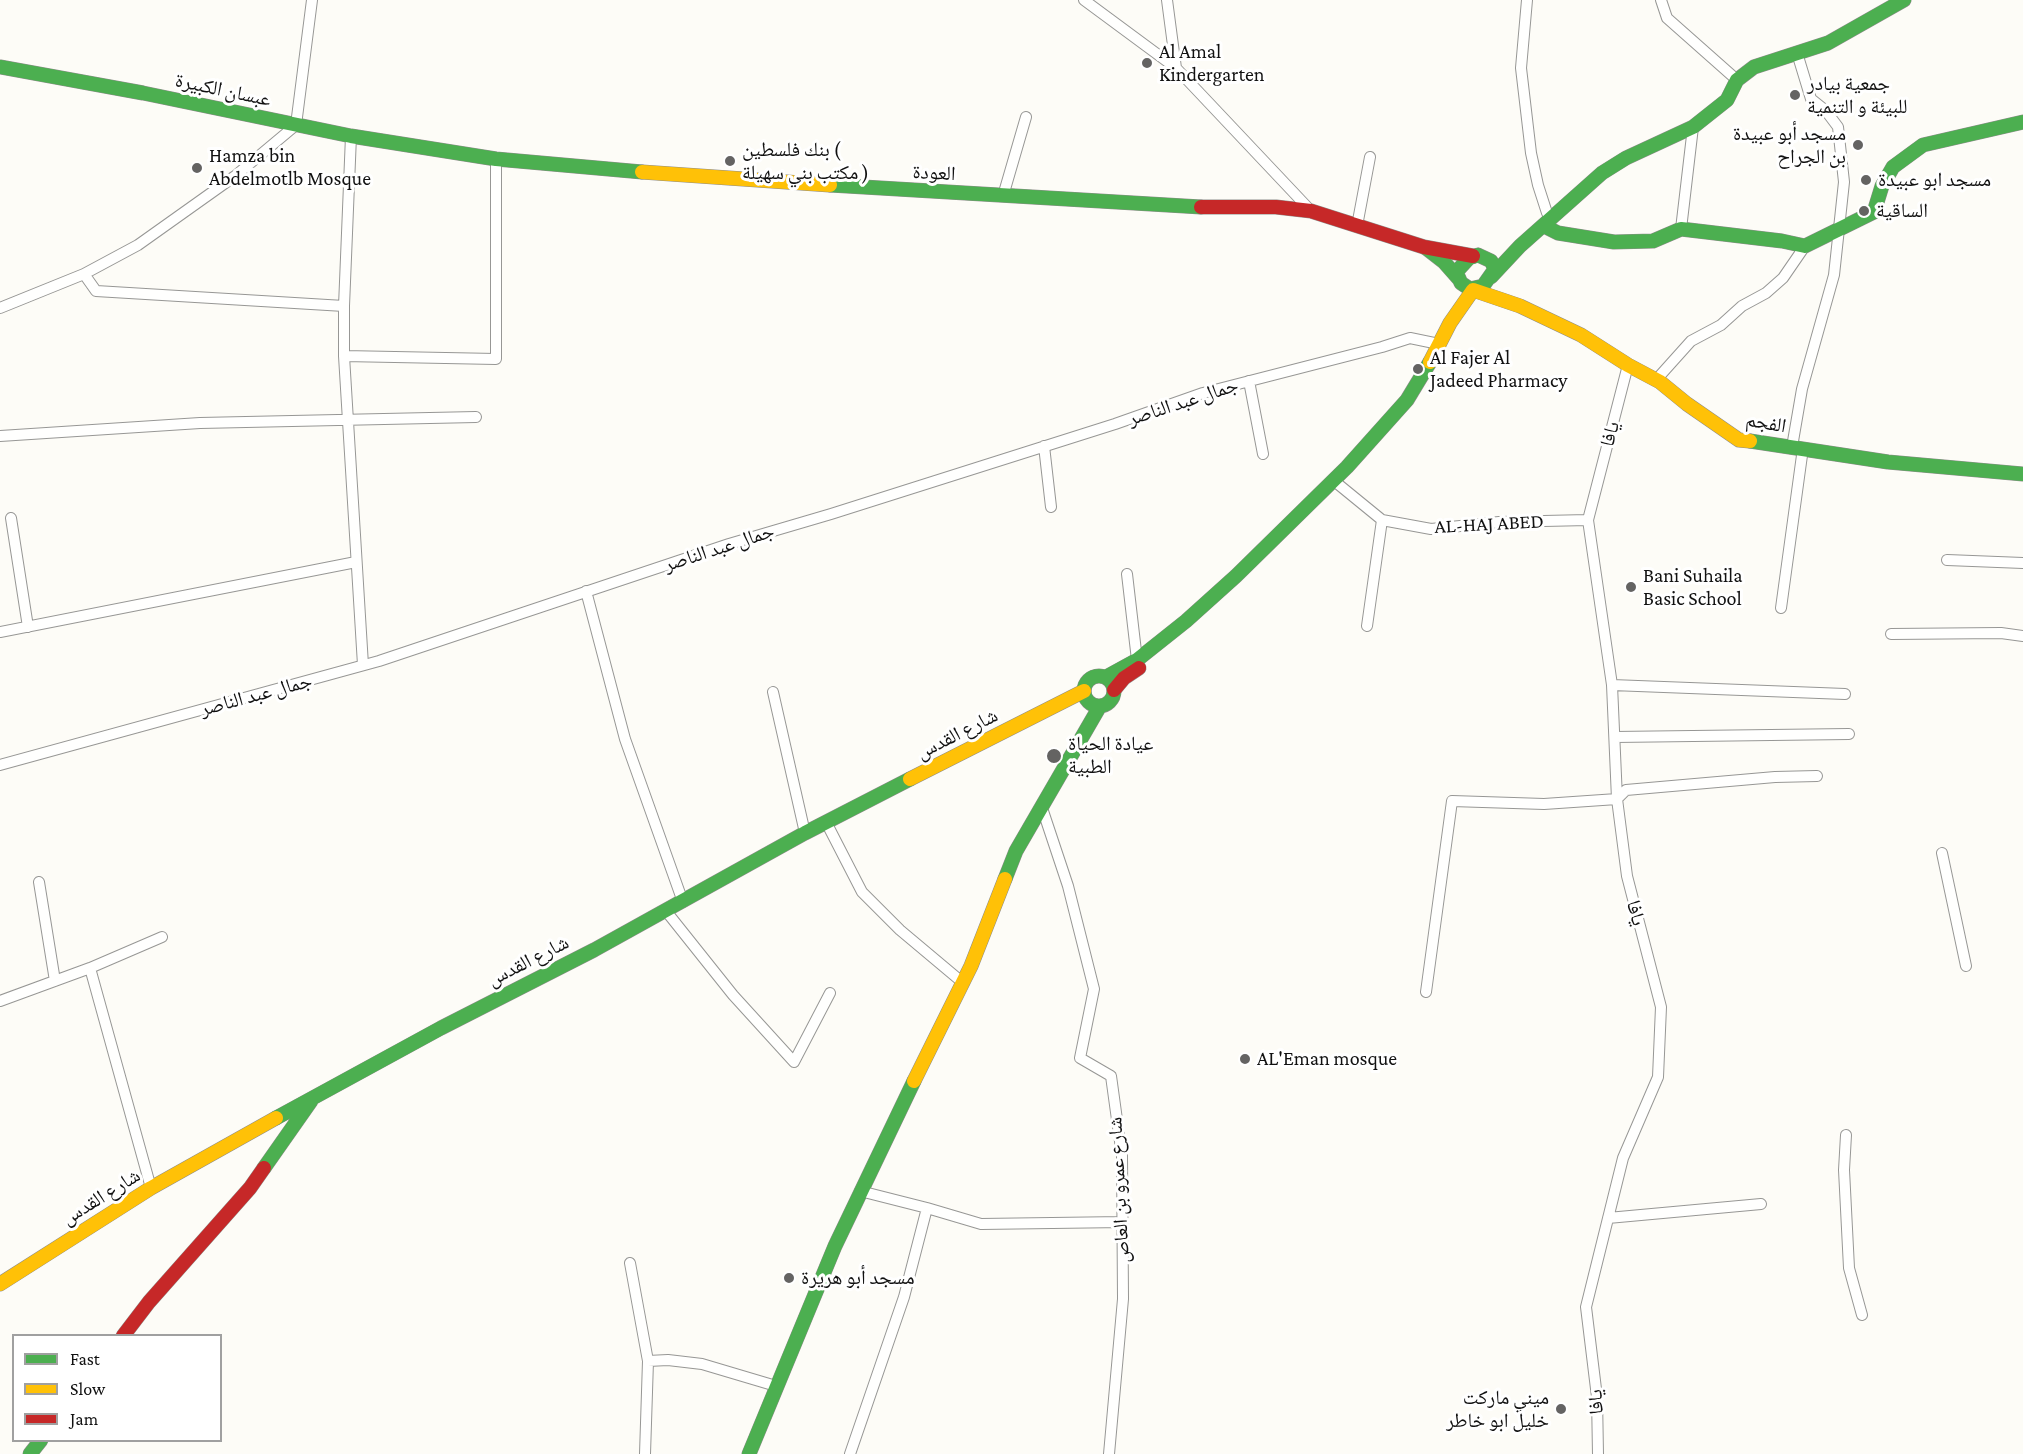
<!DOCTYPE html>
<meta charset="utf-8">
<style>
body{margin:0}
#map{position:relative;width:2023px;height:1454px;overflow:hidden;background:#fdfcf7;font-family:"Crimson Pro",serif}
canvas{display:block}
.legend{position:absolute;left:12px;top:1334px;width:210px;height:108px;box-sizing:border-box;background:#fff;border:2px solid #a0a0a0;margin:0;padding:8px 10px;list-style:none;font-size:18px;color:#111}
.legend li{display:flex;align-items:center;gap:12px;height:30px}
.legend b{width:30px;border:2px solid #a0a0a0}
</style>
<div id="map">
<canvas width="2023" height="1454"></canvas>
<ul class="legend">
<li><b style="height:8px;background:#4caf50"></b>Fast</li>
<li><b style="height:8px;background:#ffc107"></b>Slow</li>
<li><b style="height:8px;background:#c62828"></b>Jam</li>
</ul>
</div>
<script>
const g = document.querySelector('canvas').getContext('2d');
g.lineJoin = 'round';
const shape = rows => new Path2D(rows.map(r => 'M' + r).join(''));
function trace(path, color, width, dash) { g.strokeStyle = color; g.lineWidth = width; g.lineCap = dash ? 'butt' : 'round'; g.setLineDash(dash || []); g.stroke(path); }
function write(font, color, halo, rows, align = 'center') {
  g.font = font + ' "Crimson Pro","Noto Naskh Arabic",serif'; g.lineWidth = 6; g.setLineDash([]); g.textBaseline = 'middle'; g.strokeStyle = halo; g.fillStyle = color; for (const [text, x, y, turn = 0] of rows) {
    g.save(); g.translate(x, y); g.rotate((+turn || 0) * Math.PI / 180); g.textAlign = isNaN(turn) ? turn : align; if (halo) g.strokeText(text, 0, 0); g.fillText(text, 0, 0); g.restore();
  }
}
const street = shape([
 [1084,0,1176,68,1311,211],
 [1167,0,1176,68],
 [1527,0,1521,68,1531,153,1538,185,1547,213],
 [1661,0,1667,18,1737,80],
 [351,136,344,306,344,356,363,665],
 [1003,196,1026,117],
 [1357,226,1370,157],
 [1681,229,1693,127],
 [84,274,96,291,344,306],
 [0,308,84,274,138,245,235,176,296,125,312,0],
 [344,356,496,359,496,159],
 [1656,380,1691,341,1721,325,1742,306,1766,293,1783,278,1805,246],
 [1249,381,1263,454],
 [0,436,200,423,476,417],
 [1044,446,1051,507],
 [1792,447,1802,389,1834,275,1844,182,1838,127,1826,111,1811,99,1797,53],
 [1333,480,1382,520,1431,529,1499,522,1588,520],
 [11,518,28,627],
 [1947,560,2023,563],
 [1127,574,1137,660],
 [586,591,625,739,683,902],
 [1781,608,1803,448],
 [1367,626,1382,520],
 [0,632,356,562],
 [1891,634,2001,633,2023,636],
 [1612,685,1845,694],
 [773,692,805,833],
 [1615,737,1849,734],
 [0,765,379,661,729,544,831,514,1115,424,1203,393,1382,347,1410,338,1439,344],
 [1042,808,1068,886,1094,989,1080,1058,1111,1076,1122,1156,1123,1299,1109,1454],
 [826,822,862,892,900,930,962,982],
 [1942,853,1966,966],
 [39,882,55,981],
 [666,911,733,995,794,1062,830,993],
 [90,968,151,1188],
 [1426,992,1452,801,1544,804,1617,799,1626,790,1775,777,1817,776],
 [0,1001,90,968,162,937],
 [1846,1135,1844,1170,1849,1268,1862,1315],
 [927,1208,981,1224,1123,1222],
 [1608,1218,1761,1204],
 [630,1263,648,1361,645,1454],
 [648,1361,668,1360,702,1364,776,1386],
 [850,1454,904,1297,927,1208,860,1191],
 [1598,1454,1597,1397,1586,1307,1623,1158,1658,1077,1661,1007,1627,876,1617,799,1612,685,1588,520,1628,365]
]);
const fast = shape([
 [0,67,143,93,351,136,496,159,642,172],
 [830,185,1201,207],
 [1544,226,1558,233,1614,242,1653,241,1681,229,1782,241,1805,246,1874,212,1882,186,1893,167,1923,145,2023,122],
 [1426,248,1444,262,1459,279],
 [1478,255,1491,261,1495,269,1483,286,1470,289,1461,283,1457,274,1458,270,1469,258,1478,255],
 [1491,277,1520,246,1602,173,1626,158,1693,127,1727,100,1737,80,1754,67,1828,43,1904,0],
 [1750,441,1888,462,2023,474],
 '1084 691a15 15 0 1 1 30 0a15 15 0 1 1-30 0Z',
 [1106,677,1137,660,1186,621,1236,576,1347,467,1407,400,1430,362],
 [1005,879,1016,851,1100,706],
 [276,1118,441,1028,594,950,805,833,910,779],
 [264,1168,311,1101],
 [30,1454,41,1440],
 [749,1454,835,1246,914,1081]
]);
const slow = shape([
 [642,172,830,185],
 [1430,362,1450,323,1473,290,1520,306,1581,335,1628,365,1660,382,1687,404,1739,440,1750,441],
 [910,779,1084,691],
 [914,1081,971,966,1005,879],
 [0,1284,151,1188,276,1118]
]);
const jam = shape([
 [1201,207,1276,207,1311,211,1424,247,1473,256],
 [1114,690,1124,678,1139,668],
 [123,1336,149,1302,250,1188,264,1168]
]);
trace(street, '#979795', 12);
trace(fast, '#8e8d8b', 15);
trace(slow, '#8e8d8b', 15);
trace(jam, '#8e8d8b', 15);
trace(street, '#fffffe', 10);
trace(fast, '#4caf50', 14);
trace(slow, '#ffc107', 14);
trace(jam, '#c62828', 14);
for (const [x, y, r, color] of [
 [1147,63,6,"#646362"],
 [1795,95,6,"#646362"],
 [1858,145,6,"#646362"],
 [730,161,6,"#646362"],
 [197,168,6,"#646362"],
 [1866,180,6,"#646362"],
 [1864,211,6,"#646362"],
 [1418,369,6,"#646362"],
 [1631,587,6,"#646362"],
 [1054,756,8,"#646362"],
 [1245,1059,6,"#646362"],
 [789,1278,6,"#646362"],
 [1561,1409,6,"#646362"]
]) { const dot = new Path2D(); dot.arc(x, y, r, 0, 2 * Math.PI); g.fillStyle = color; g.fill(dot); trace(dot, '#fff', 2); }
write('20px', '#111', '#fff', [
 ["Al Amal",1159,52],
 ["Kindergarten",1159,75],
 ["جمعية بيادر",1807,84],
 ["للبيئة و التنمية",1807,107],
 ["مسجد أبو عبيدة",1846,134,"right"],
 ["بن الجراح",1846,157,"right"],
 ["بنك فلسطين (",742,150],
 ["مكتب بني سهيلة )",742,173],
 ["Hamza bin",209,156],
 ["Abdelmotlb Mosque",209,179],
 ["مسجد ابو عبيدة",1878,180],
 ["الساقية",1876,211],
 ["Al Fajer Al",1430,358],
 ["Jadeed Pharmacy",1430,381],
 ["Bani Suhaila",1643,576],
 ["Basic School",1643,599],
 ["عيادة الحياة",1068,744],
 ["الطبية",1068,767],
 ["AL'Eman mosque",1257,1059],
 ["مسجد أبو هريرة",801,1278],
 ["ميني ماركت",1549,1398,"right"],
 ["خليل ابو خاطر",1549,1421,"right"]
], 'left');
write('20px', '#111', '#fff', [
 ["عبسان الكبيرة",223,90,12],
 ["العودة",934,173,3],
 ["جمال عبد الناصر",1183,402,-18],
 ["الفجم",1766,423,10],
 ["يافا",1610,434,-75],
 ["AL-HAJ ABED",1489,524,-3],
 ["جمال عبد الناصر",719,548,-18],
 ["جمال عبد الناصر",256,695,-15],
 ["شارع القدس",957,734,-27],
 ["يافا",1636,913,75],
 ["شارع القدس",528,961,-27],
 ["شارع عمرو بن العاص",1119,1190,-93],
 ["شارع القدس",101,1197,-32],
 ["يافا",1596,1402,-93]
]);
</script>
